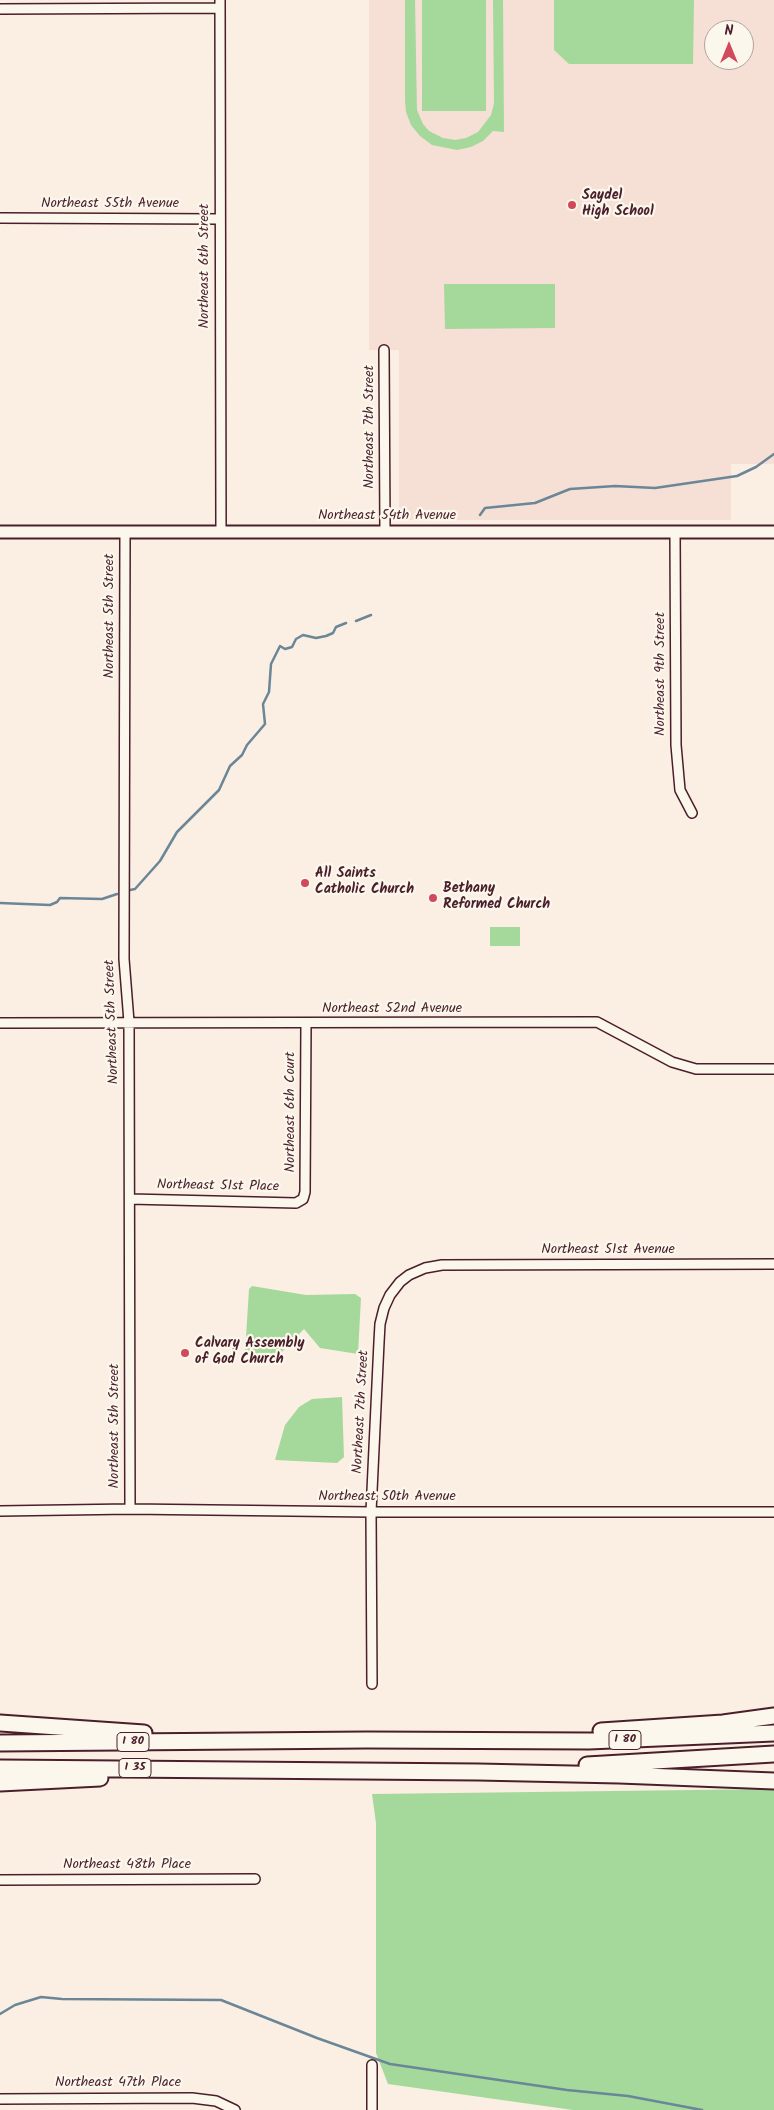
<!DOCTYPE html>
<style>
body{margin:0}
#map{position:relative;width:774px;height:2110px;overflow:hidden;background:#fbeee3;font-family:Kalam,sans-serif}
canvas{display:block}
.north{position:absolute;left:704px;top:20px;width:50px;height:50px;box-sizing:border-box;background:#fbf7ec;border:1px solid #b4a19f;border-radius:50%;rotate:0deg;font-size:14px;font-weight:700;line-height:20px;text-align:center;color:#4a1f2b}
.north::after{content:'';display:block;margin:auto;width:18px;height:22px;background:#d1495b;clip-path:polygon(50% 0,100% 100%,50% 72%,0 100%)}
</style>
<div id="map">
<canvas width="774" height="2110"></canvas>
<div class="north">N</div>
</div>
<script>
const g = document.querySelector('canvas').getContext('2d');
g.lineJoin = 'round';
function fill(path, color) { g.fillStyle = color; g.fill(path, 'evenodd'); }
const shape = rows => new Path2D(rows.map(r => 'M' + r).join(''));
function trace(path, color, width, dash) { g.strokeStyle = color; g.lineWidth = width; g.lineCap = dash ? 'butt' : 'round'; g.setLineDash(dash || []); g.stroke(path); }
function write(font, color, halo, rows, align = 'center') {
  g.font = font + ' Kalam,sans-serif'; g.lineWidth = 4.5; g.setLineDash([]); g.textBaseline = 'middle'; g.strokeStyle = halo; g.fillStyle = color; for (const [text, x, y, turn = 0] of rows) {
    g.save(); g.translate(x, y); g.rotate((+turn || 0) * Math.PI / 180); g.textAlign = isNaN(turn) ? turn : align; if (halo) g.strokeText(text, 0, 0); g.fillText(text, 0, 0); g.restore();
  }
}
fill(shape([
 [369,0,774,0,774,464,731,464,731,520,399,520,399,350,369,350],
 [714,30,744,30,744,60,714,60]
]), '#f6dfd5');
fill(shape([
 [405,0,415,0,417,110,423,124,429,131,443,138,455,140,466,138,478,132,491,115,494,103,493,0,503,0,504,132,493,131,483,141,471,147,457,150,432,145,420,136,411,125,406,112,405,101],
 [422,0,486,0,486,111,422,111],
 [554,0,694,0,693,64,569,64,554,50],
 [444,284,555,284,555,328,445,329],
 [490,927,520,927,520,946,490,946],
 [252,1286,306,1295,355,1294,361,1298,358,1354,320,1348,304,1329,277,1357,245,1353,249,1289],
 [342,1397,344,1457,337,1463,275,1460,285,1425,299,1407,312,1399],
 [774,1789,774,2110,573,2110,388,2084,376,2053,376,1823,372,1794]
]), '#a5d99c');
trace(shape([
 [480,515,485,508,535,503,570,489,615,486,655,488,737,476,756,467,774,454],
 [356,621,371,615],
 [130,890,135,889,160,861,177,832,219,790,230,766,242,755,247,745,265,724,263,704,269,692,271,664,280,646,285,649,292,647,296,639,303,635,316,638,326,636,333,633,336,627,346,623],
 [0,903,50,905,57,902,60,898,102,899,117,894],
 [0,2014,15,2005,41,1997,62,1999,221,2000,317,2038,390,2064,567,2090,628,2096,702,2110]
]), '#6a8697', 2.5);
const street = shape([
 [220,0,221,532],
 [0,9,220,8],
 [0,218,220,219],
 [384,350,385,532],
 [675,532,676,745,680,790,692,813],
 [125,533,124,959,129,1022,130,1509],
 [0,1023,597,1022,672,1062,696,1069,774,1069],
 [130,1199,296,1203,303,1199,305,1192,306,1024],
 [0,1511,130,1509,371,1512,774,1512],
 [372,1684,371,1512,379,1342,380,1324,384,1308,390,1295,400,1282,409,1275,425,1268,442,1265,774,1264],
 [0,1880,255,1879],
 [0,2099,192,2098,216,2101,235,2110],
 [372,2110,372,2065]
]);
const secondary = shape([
 [0,532,774,532]
]);
const highway = shape([
 [0,1723,144,1733],
 [601,1731,723,1723,774,1716],
 [0,1743,367,1740,589,1741,774,1733],
 [587,1765,774,1754],
 [0,1768,478,1772,619,1775,774,1781],
 [0,1783,100,1778]
]);
trace(street, '#4a1f2b', 12);
trace(secondary, '#4a1f2b', 15);
trace(highway, '#4a1f2b', 19);
trace(street, '#fbf7ec', 9);
trace(secondary, '#fbf7ec', 11);
trace(highway, '#fbf7ec', 15);
for (const [x, y, r, color] of [
 [572,205,5,"#d1495b"],
 [305,883,5,"#d1495b"],
 [433,898,5,"#d1495b"],
 [185,1353,5,"#d1495b"]
]) { const dot = new Path2D(); dot.arc(x, y, r, 0, 2 * Math.PI); g.fillStyle = color; g.fill(dot); trace(dot, '#fbf7ec', 2); }
for (const [x, y, w] of [
 [625,1740,32],
 [133,1742,32],
 [135,1768,32]
]) { const box = new Path2D(); box.roundRect(x - w / 2, y - 9.5, w, 19, 4); g.fillStyle = '#fbf7ec'; g.fill(box); trace(box, '#4a1f2b', 1); }
write('bold 12px', '#4a1f2b', null, [
 ["I 80",625,1740],
 ["I 80",133,1742],
 ["I 35",135,1768]
]);
write('bold 14px', '#4a1f2b', '#fbf7ec', [
 ["Saydel",582,197],
 ["High School",582,213],
 ["All Saints",315,875],
 ["Catholic Church",315,891],
 ["Bethany",443,890],
 ["Reformed Church",443,906],
 ["Calvary Assembly",195,1345],
 ["of God Church",195,1361]
], 'left');
write('14px', '#4a1f2b', '#fbf7ec', [
 ["Northeast 55th Avenue",110,205],
 ["Northeast 6th Street",206,266,-90],
 ["Northeast 7th Street",371,427,-90],
 ["Northeast 54th Avenue",387,517],
 ["Northeast 5th Street",111,616,-90],
 ["Northeast 9th Street",662,674,-90],
 ["Northeast 52nd Avenue",392,1010],
 ["Northeast 5th Street",113,1022,-92],
 ["Northeast 6th Court",292,1112,-90],
 ["Northeast 51st Place",218,1187,1],
 ["Northeast 51st Avenue",608,1251],
 ["Northeast 7th Street",362,1412,-87],
 ["Northeast 5th Street",116,1426,-90],
 ["Northeast 50th Avenue",387,1498],
 ["Northeast 48th Place",127,1866],
 ["Northeast 47th Place",118,2084]
]);
</script>
